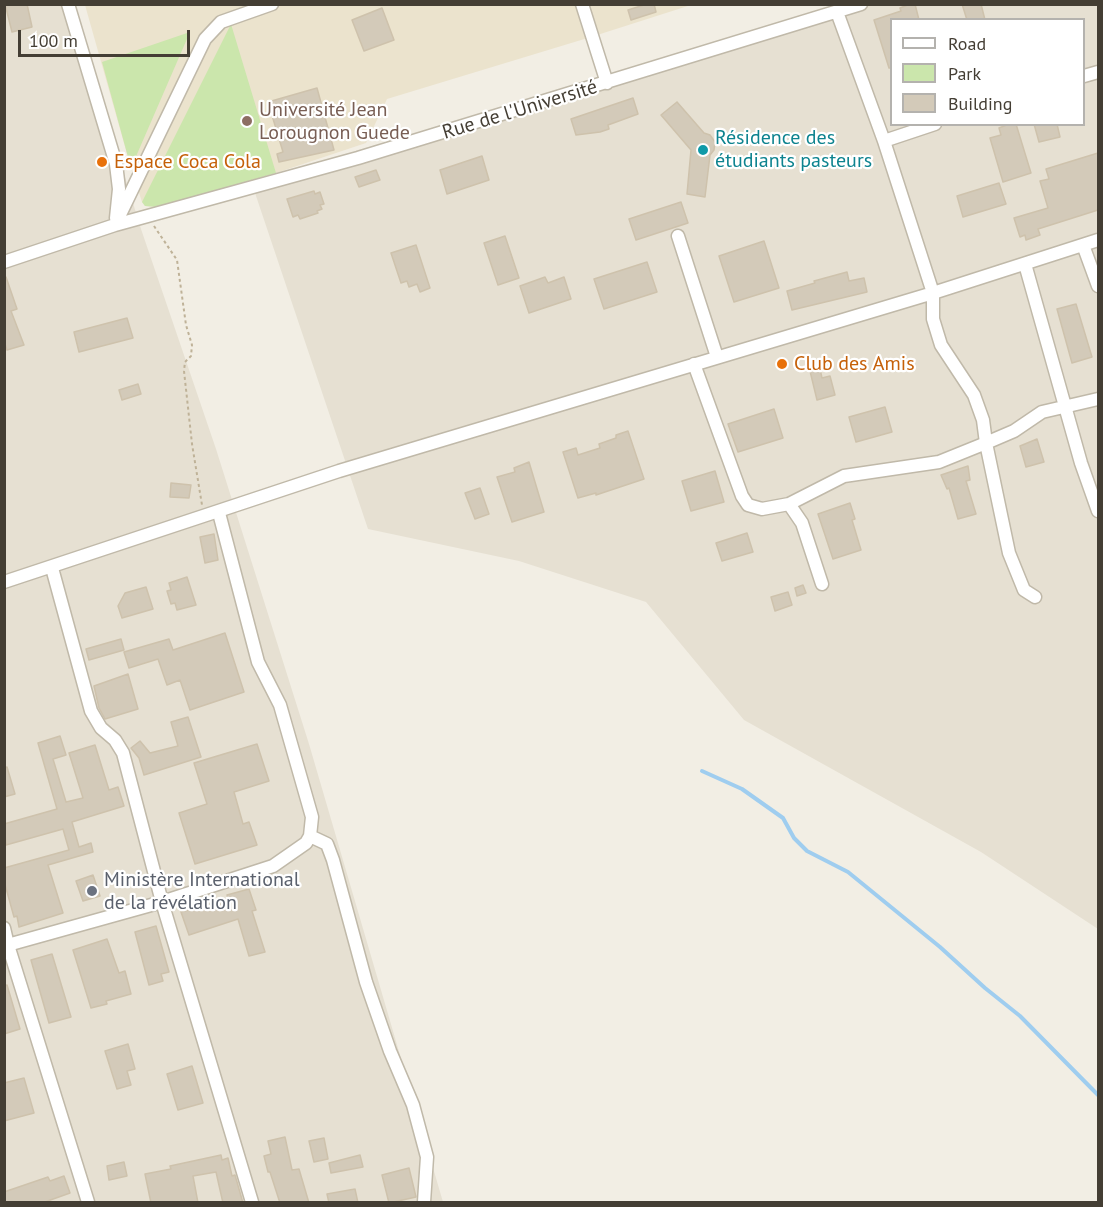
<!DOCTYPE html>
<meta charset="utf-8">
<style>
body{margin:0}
#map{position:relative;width:1103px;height:1207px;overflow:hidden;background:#f2eee4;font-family:"PT Sans",sans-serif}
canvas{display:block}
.frame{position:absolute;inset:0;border:6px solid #443e34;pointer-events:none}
.legend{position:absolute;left:890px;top:18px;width:195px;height:108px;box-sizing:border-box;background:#fff;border:2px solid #b4b2ae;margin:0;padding:8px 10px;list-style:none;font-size:18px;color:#443e34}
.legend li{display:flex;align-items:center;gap:12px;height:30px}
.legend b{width:30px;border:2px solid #b4b2ae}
.scale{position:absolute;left:18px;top:30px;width:172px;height:27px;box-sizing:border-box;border:3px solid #443e34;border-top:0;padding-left:8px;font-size:18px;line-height:21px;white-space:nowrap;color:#443e34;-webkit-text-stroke:4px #fff;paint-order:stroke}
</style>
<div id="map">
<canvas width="1103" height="1207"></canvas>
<div class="frame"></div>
<ul class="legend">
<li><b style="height:8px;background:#fff"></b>Road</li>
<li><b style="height:16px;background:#cbe6ac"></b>Park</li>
<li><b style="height:16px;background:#d3cab9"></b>Building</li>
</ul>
<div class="scale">100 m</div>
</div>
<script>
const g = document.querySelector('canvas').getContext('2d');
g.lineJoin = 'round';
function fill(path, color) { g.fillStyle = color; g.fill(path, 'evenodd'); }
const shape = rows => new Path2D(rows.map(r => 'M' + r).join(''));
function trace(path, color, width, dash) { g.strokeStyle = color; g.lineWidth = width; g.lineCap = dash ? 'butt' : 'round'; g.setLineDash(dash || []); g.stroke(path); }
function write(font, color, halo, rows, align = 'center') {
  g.font = font + ' "PT Sans",sans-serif'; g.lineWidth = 4.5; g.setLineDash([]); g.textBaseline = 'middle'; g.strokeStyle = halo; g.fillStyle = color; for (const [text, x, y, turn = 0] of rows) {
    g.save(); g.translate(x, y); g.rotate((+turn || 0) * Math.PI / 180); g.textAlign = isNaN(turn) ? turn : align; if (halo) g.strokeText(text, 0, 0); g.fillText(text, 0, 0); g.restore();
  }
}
fill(shape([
 [5,5,72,5,141,229,216,449,309,744,443,1202,5,1202],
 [859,5,1098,5,1098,929,981,852,744,720,646,602,519,561,368,529,253,187],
 [892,20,1084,20,1084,124,892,124]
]), '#e6e0d2');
fill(shape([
 [85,5,691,5,591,37,387,99,366,143,276,173,157,207,145,206,142,202,131,168]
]), '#ebe3cd');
fill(shape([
 [231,24,276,173,157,207,145,206,142,202],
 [190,32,131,168,102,62]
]), '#cbe6ac');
trace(shape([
 [702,771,742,789,783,818,794,838,807,851,848,872,940,947,985,988,1020,1016,1098,1095]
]), '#9fcdef', 4);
const building = shape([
 [5,4,27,4,32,27,12,32,5,4],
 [647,4,654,4,656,12,631,20,628,10,647,4],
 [910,4,915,4,919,20,891,20,891,68,889,68,874,20,901,11,900,8,910,4],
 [962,4,981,4,985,20,967,20,962,4],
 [382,8,394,40,364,51,352,20,382,8],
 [317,88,334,150,279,162,277,154,283,152,268,102,317,88],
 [633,98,638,114,608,125,609,129,600,132,576,135,571,119,633,98],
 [677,102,704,133,710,135,715,142,714,150,710,155,705,197,687,194,691,150,661,115,677,102],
 [1009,124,1016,124,1031,173,1003,182,990,138,1001,135,999,128,1009,124],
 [1034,124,1057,124,1060,137,1039,142,1034,124],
 [1098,153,1098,210,1038,229,1040,235,1026,240,1025,235,1020,237,1014,218,1048,208,1040,181,1049,179,1046,169,1098,153],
 [482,156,489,180,447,194,440,170,482,156],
 [376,170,380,180,359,187,355,177,376,170],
 [999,183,1006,204,963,217,957,196,999,183],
 [314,191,315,194,320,192,324,204,320,205,322,209,317,211,318,213,300,219,298,215,293,217,287,199,314,191],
 [681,202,688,223,636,240,629,219,681,202],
 [505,236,519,278,498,285,484,243,505,236],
 [764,241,779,288,734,302,719,256,764,241],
 [416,245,430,288,420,292,417,284,409,287,407,281,401,283,391,253,416,245],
 [647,262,657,292,604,309,594,279,647,262],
 [847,272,849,281,864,278,867,292,792,310,787,291,815,283,814,281,847,272],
 [4,277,6,277,17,309,11,311,24,345,7,350,4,341,4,277],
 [545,277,548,283,564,277,571,299,529,313,520,286,545,277],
 [1076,304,1092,357,1072,363,1057,309,1076,304],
 [127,318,133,338,79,352,74,332,127,318],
 [820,369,822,378,830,376,835,395,817,400,810,371,820,369],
 [138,384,141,394,122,400,119,390,138,384],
 [885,407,892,432,856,442,849,417,885,407],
 [774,409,783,438,738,452,728,424,774,409],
 [628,431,644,479,596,495,596,493,578,498,563,452,576,448,578,455,600,448,599,444,616,438,616,435,628,431],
 [1037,439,1044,462,1026,467,1020,446,1037,439],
 [529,462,544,512,512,522,497,477,515,472,514,468,529,462],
 [968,466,970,480,966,481,976,514,958,519,949,488,947,489,941,475,968,466],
 [715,471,724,502,691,511,682,481,715,471],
 [171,483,191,485,189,498,170,497,171,483],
 [480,488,489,514,475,519,465,493,480,488],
 [850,503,855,519,852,520,861,550,833,559,818,514,850,503],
 [747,533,753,552,722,561,716,543,747,533],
 [214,534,218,560,205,563,200,537,214,534],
 [187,577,196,605,177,610,175,603,171,604,167,591,171,590,169,583,187,577],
 [803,585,806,593,797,596,795,588,803,585],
 [146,587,153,609,122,618,118,606,125,593,146,587],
 [788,592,792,605,775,611,771,597,788,592],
 [225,633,244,692,190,710,180,680,167,685,158,659,129,668,124,652,169,639,173,650,225,633],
 [121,639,124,650,89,660,86,649,121,639],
 [128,674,138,709,105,719,99,708,94,686,128,674],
 [188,717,201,757,144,775,139,758,131,748,140,741,150,753,178,746,171,722,188,717],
 [60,736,66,755,53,759,66,802,83,798,69,753,95,745,109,790,118,787,124,806,72,822,79,847,91,843,93,852,48,865,63,913,19,927,17,916,14,917,4,881,4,868,69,850,63,829,6,845,4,824,57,809,38,743,60,736],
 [257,744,269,781,234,792,243,824,249,822,257,845,195,864,179,813,207,804,194,763,257,744],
 [7,767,15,794,4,797,4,768,7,767],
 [93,875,100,896,83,901,76,881,93,875],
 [249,889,256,910,252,911,265,952,249,956,238,919,189,935,181,912,228,898,227,895,249,889],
 [156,926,169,972,161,974,163,981,149,985,135,932,156,926],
 [107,939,119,973,125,971,131,994,106,1001,107,1004,91,1008,73,950,107,939],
 [52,954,71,1017,49,1023,31,960,52,954],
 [7,985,20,1029,4,1034,4,986,7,985],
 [128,1044,135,1069,127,1071,131,1085,117,1089,105,1051,128,1044],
 [192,1066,203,1103,178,1110,167,1074,192,1066],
 [24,1078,34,1113,4,1121,4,1083,24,1078],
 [285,1137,292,1170,299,1169,309,1203,280,1203,270,1172,268,1172,264,1156,271,1154,268,1141,285,1137],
 [324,1138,328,1159,314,1162,309,1141,324,1138],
 [221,1155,222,1160,228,1158,232,1176,235,1175,243,1203,223,1203,216,1172,193,1176,198,1203,151,1203,145,1174,171,1169,170,1166,221,1155],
 [360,1155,363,1167,331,1173,329,1163,360,1155],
 [124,1162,127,1176,109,1180,107,1166,124,1162],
 [409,1168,416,1197,389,1203,382,1175,409,1168],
 [64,1176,70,1193,42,1203,4,1203,4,1192,48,1177,50,1181,64,1176],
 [355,1189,358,1203,329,1203,327,1194,355,1189]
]);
fill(building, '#d3cab9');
trace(building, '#cec2ac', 1.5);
const minor = shape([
 [68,4,116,164,119,189,116,218],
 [582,4,607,83],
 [1084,76,1098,72],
 [884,141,935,124],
 [115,225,205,39,221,22,272,4],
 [678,236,717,357],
 [1083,245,1098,286],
 [4,262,115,225,358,158,861,4],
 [1025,264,1081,463,1098,511],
 [694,364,742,496,748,505,762,509,789,504,802,523,822,584],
 [789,504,844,476,939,462,986,443,983,420,974,395,941,345,933,319,933,293,884,141,837,12],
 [52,568,91,711,101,728,115,740,123,753,162,902,252,1202],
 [4,582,339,471,933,293,1098,240],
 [1035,597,1024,590,1009,553,986,443,1014,431,1042,412,1098,399],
 [310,836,327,844,333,860,366,982,390,1051,413,1105,427,1157,424,1202],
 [4,928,8,945,88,1202],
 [4,946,162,902,273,866,306,843,310,836,312,817,280,705,258,662,219,513]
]);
trace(minor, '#c0b9a9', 15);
trace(shape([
 [154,226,177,260,186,325,192,345,191,356,185,362,184,371,192,444,202,505]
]), '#bfb298', 2, [3, 3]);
trace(minor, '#fff', 12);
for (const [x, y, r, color] of [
 [247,121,6,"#8d6e63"],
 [703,150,6,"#0f9aa8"],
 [102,162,6,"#e8710a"],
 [782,364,6,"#e8710a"],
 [92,891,6,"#6b7280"]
]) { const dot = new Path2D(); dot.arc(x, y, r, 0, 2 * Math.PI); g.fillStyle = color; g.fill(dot); trace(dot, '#fff', 2); }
write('20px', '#785e54', '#fff', [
 ["Université Jean",259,110],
 ["Lorougnon Guede",259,133]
], 'left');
write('20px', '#443e34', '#fff', [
 ["Rue de l'Université",520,110,-17]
]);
write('20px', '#0d838f', '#fff', [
 ["Résidence des",715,138],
 ["étudiants pasteurs",715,161]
], 'left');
write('20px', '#c56008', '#fff', [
 ["Espace Coca Cola",114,162],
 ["Club des Amis",794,364]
], 'left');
write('20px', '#5b616d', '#fff', [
 ["Ministère International",104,880],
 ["de la révélation",104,903]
], 'left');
</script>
